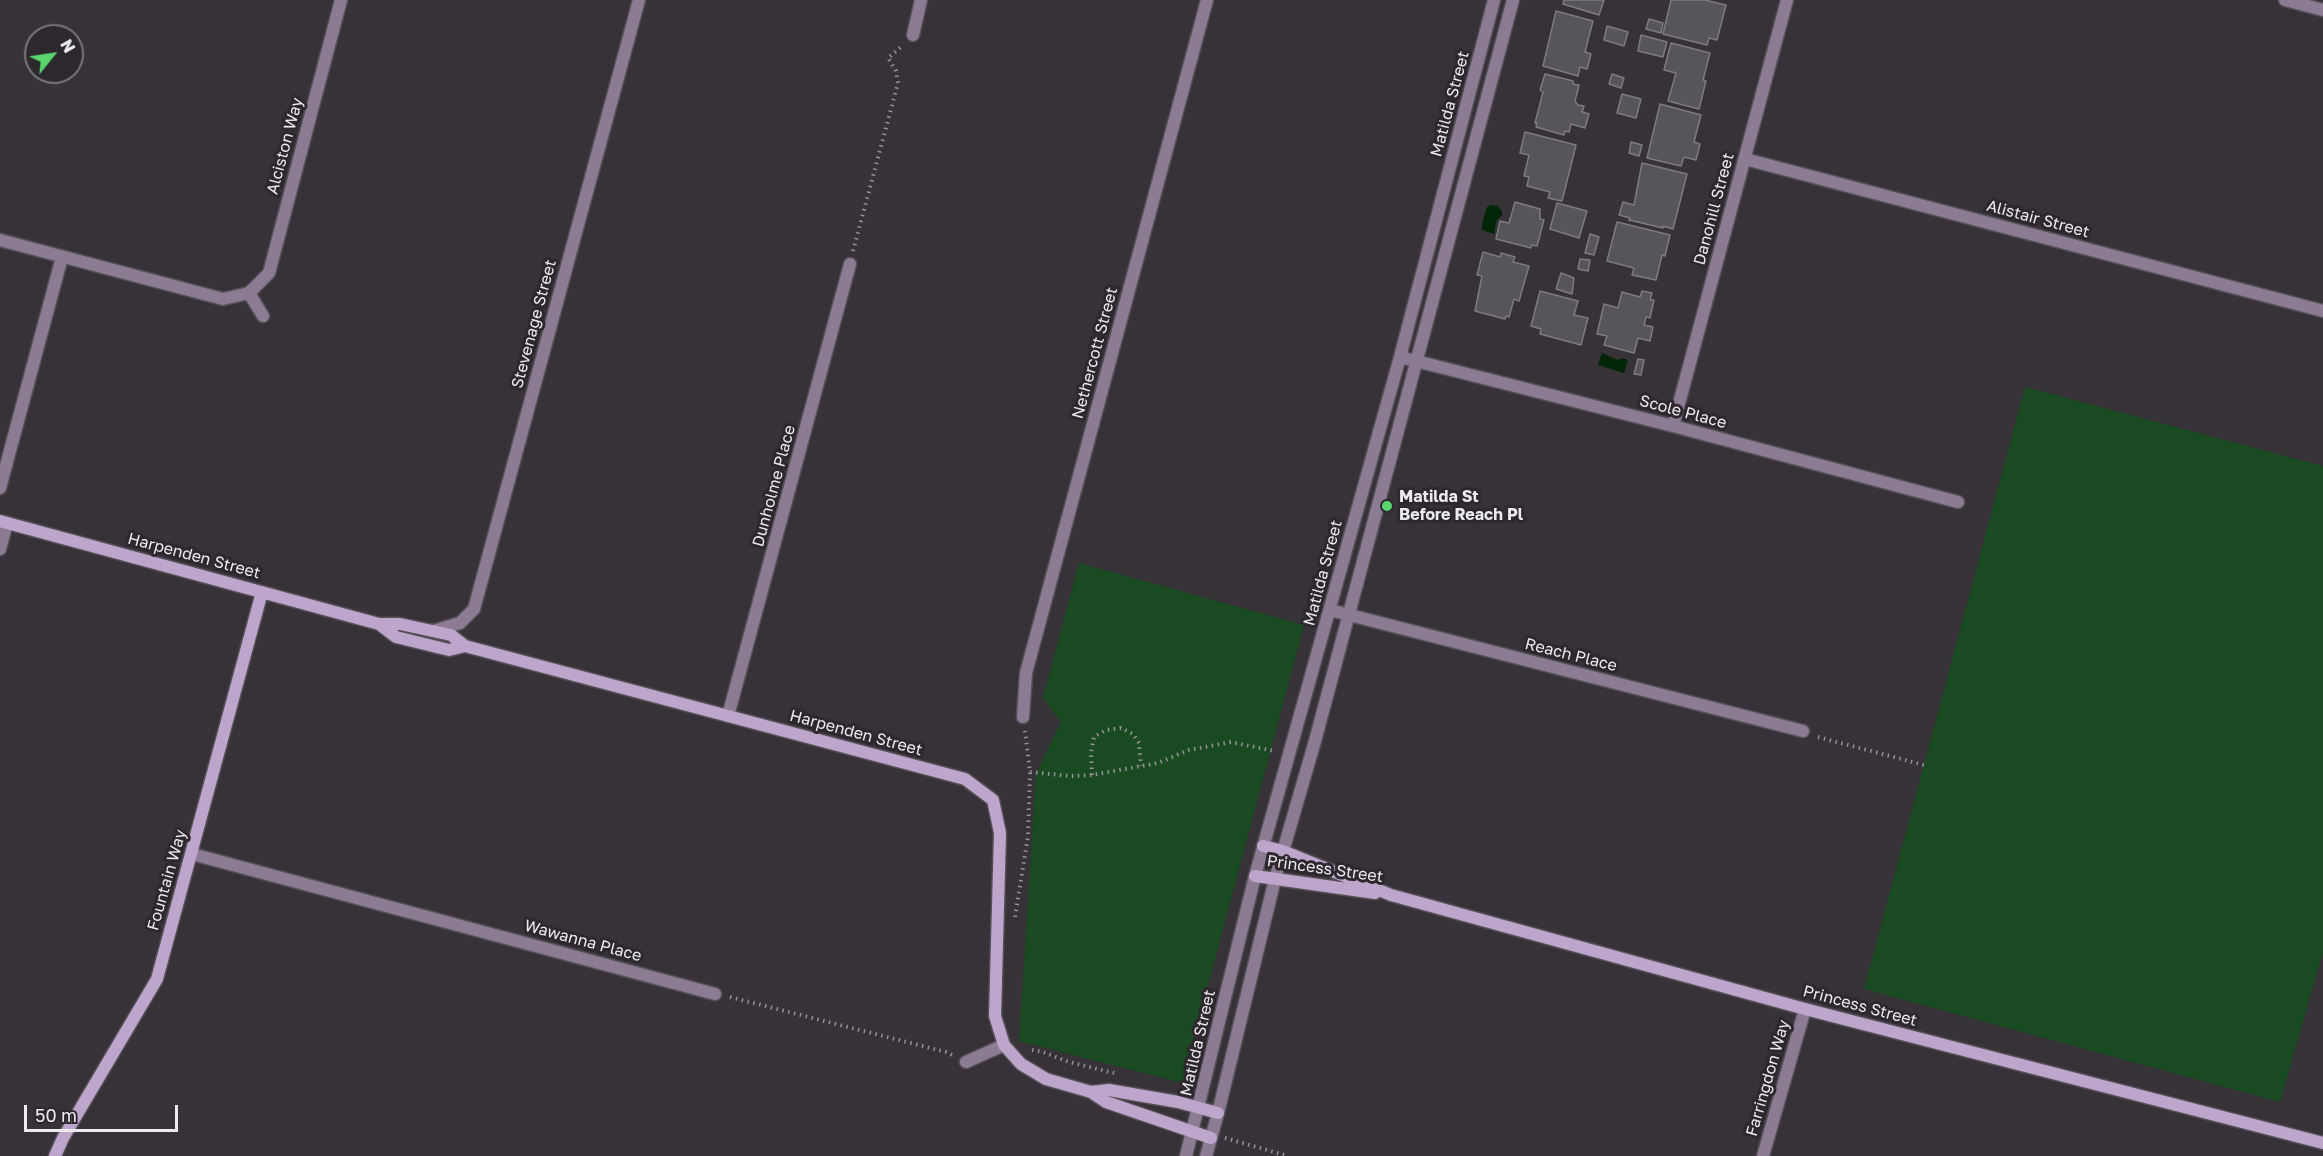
<!DOCTYPE html>
<style>
body{margin:0}
#map{position:relative;width:2323px;height:1156px;overflow:hidden;background:#363238;font-family:"Golos Text",sans-serif}
canvas{display:block}
.north{position:absolute;left:24px;top:24px;width:60px;height:60px;box-sizing:border-box;background:#2c282e;border:2px solid #79767b;border-radius:50%;rotate:60deg;font-size:16px;font-weight:700;line-height:24px;text-align:center;color:#eceaee}
.north::after{content:'';display:block;margin:auto;width:21px;height:27px;background:#5ad56e;clip-path:polygon(50% 0,100% 100%,50% 72%,0 100%)}
.scale{position:absolute;left:24px;top:1105px;width:154px;height:27px;box-sizing:border-box;border:3px solid #eceaee;border-top:0;padding-left:8px;font-size:18px;line-height:21px;white-space:nowrap;color:#eceaee;-webkit-text-stroke:4px #2c282e;paint-order:stroke}
</style>
<div id="map">
<canvas width="2323" height="1156"></canvas>
<div class="north">N</div>
<div class="scale">50 m</div>
</div>
<script>
const g = document.querySelector('canvas').getContext('2d');
g.lineJoin = 'round';
function fill(path, color) { g.fillStyle = color; g.fill(path, 'evenodd'); }
const shape = rows => new Path2D(rows.map(r => 'M' + r).join(''));
function trace(path, color, width, dash) { g.strokeStyle = color; g.lineWidth = width; g.lineCap = dash ? 'butt' : 'round'; g.setLineDash(dash || []); g.stroke(path); }
function write(font, color, halo, rows, align = 'center') {
  g.font = font + ' "Golos Text",sans-serif'; g.lineWidth = 6; g.setLineDash([]); g.textBaseline = 'middle'; g.strokeStyle = halo; g.fillStyle = color; for (const [text, x, y, turn = 0] of rows) {
    g.save(); g.translate(x, y); g.rotate((+turn || 0) * Math.PI / 180); g.textAlign = isNaN(turn) ? turn : align; if (halo) g.strokeText(text, 0, 0); g.fillText(text, 0, 0); g.restore();
  }
}
fill(shape([
 [2025,387,2323,466,2323,952,2280,1102,1864,989],
 [1079,563,1304,625,1182,1083,1019,1041,1036,774,1061,722,1043,698]
]), '#1a4a22');
fill(shape([
 [1492,205,1497,206,1502,211,1502,215,1496,221,1494,234,1482,230,1482,224,1487,207],
 [1602,353,1618,360,1622,358,1628,360,1624,373,1598,365]
]), '#002607');
const building = shape([
 [1564,0,1604,0,1599,15,1563,4,1564,0],
 [1671,0,1705,0,1726,5,1717,40,1709,38,1707,45,1663,34,1671,0],
 [1556,11,1593,21,1585,52,1591,54,1587,69,1580,67,1578,76,1543,66,1556,11],
 [1649,19,1663,23,1661,33,1646,29,1649,19],
 [1607,26,1628,32,1624,46,1604,40,1607,26],
 [1641,35,1667,42,1663,57,1638,51,1641,35],
 [1671,43,1710,53,1703,80,1706,81,1699,109,1668,101,1676,73,1664,70,1671,43],
 [1545,74,1573,81,1573,84,1579,85,1575,101,1578,105,1584,106,1582,112,1589,114,1585,128,1571,124,1569,132,1565,131,1564,135,1536,127,1537,123,1535,123,1543,92,1540,90,1545,74],
 [1612,74,1624,78,1621,88,1609,84,1612,74],
 [1622,94,1641,99,1636,118,1617,113,1622,94],
 [1660,104,1701,115,1694,142,1700,144,1696,160,1684,157,1681,166,1647,158,1660,104],
 [1525,132,1576,145,1562,201,1548,198,1550,192,1527,186,1529,177,1524,176,1529,155,1520,153,1525,132],
 [1631,142,1642,145,1639,156,1629,153,1631,142],
 [1642,163,1687,174,1673,229,1663,226,1663,228,1629,220,1630,218,1619,215,1623,202,1634,205,1642,163],
 [1515,202,1540,209,1540,219,1544,220,1537,246,1532,245,1531,248,1496,239,1500,221,1509,223,1515,202],
 [1557,203,1587,211,1579,238,1550,229,1557,203],
 [1617,222,1670,235,1665,256,1662,255,1656,280,1632,275,1634,268,1607,261,1617,222],
 [1590,234,1599,237,1594,255,1585,253,1590,234],
 [1483,252,1500,257,1501,253,1515,257,1513,262,1529,266,1519,301,1514,299,1509,317,1506,316,1505,319,1475,311,1482,276,1477,275,1483,252],
 [1580,259,1590,260,1588,271,1578,269,1580,259],
 [1561,273,1574,278,1572,294,1556,289,1561,273],
 [1540,291,1578,301,1574,315,1588,318,1581,345,1540,334,1541,329,1531,326,1540,291],
 [1642,291,1652,293,1650,300,1654,300,1650,318,1646,317,1644,325,1653,327,1650,341,1638,338,1634,353,1604,345,1607,336,1597,334,1604,304,1618,308,1622,292,1640,297,1642,291],
 [1638,359,1644,360,1641,375,1634,374,1638,359]
]);
fill(building, '#57545a');
trace(building, '#7e7a80', 1.5);
const street = shape([
 [2285,0,2323,10],
 [913,35,921,0],
 [1745,159,2323,311],
 [0,240,223,299,249,293,269,273,341,0],
 [249,293,263,316],
 [1400,357,1673,426,1958,502],
 [1673,426,1787,0],
 [0,488,62,257],
 [0,549,7,523],
 [1330,610,1803,731],
 [433,631,460,623,474,609,639,0],
 [728,716,850,264],
 [1023,717,1026,673,1207,0],
 [192,854,715,994],
 [966,1062,1004,1045],
 [1186,1156,1255,876,1400,357,1494,0],
 [1206,1156,1218,1113,1275,879,1315,741,1513,0],
 [1763,1156,1805,1009]
]);
const secondary = shape([
 [0,521,379,624,400,624,451,635,465,646,965,779,993,800,1000,833,995,1016,1004,1045,1021,1064,1046,1079,1091,1092,1106,1102,1211,1138],
 [379,624,396,637,449,650,465,646],
 [1263,846,1283,851,1391,895,1805,1009,2323,1143],
 [1255,876,1375,893],
 [1091,1092,1109,1090,1178,1102,1218,1113],
 [55,1156,63,1138,157,979,262,592]
]);
trace(street, '#534f55', 15);
trace(secondary, '#534f55', 15);
trace(shape([
 [853,251,898,83,896,71,888,58,902,46],
 [1818,737,1924,765],
 [1030,772,1071,776,1092,775,1158,763,1189,750,1231,742,1274,751],
 [1092,775,1091,752,1094,737,1106,730,1121,728,1133,734,1139,743,1141,766],
 [1015,917,1028,836,1030,772,1025,731],
 [730,997,946,1052,954,1056],
 [1032,1050,1043,1052,1069,1062,1114,1073],
 [1225,1138,1288,1156]
]), '#959297', 4, [1.5, 4.5]);
trace(street, '#8b7c94', 12);
trace(secondary, '#bda5cb', 12);
for (const [x, y, r, color] of [
 [1387,506,6,"#5ad56e"]
]) { const dot = new Path2D(); dot.arc(x, y, r, 0, 2 * Math.PI); g.fillStyle = color; g.fill(dot); trace(dot, '#2c282e', 2); }
write('16px', '#eceaee', '#2c282e', [
 ["Matilda Street",1450,104,-75],
 ["Alciston Way",285,146,-75],
 ["Danohill Street",1714,209,-75],
 ["Alistair Street",2038,219,15],
 ["Stevenage Street",534,324,-75],
 ["Nethercott Street",1095,353,-75],
 ["Scole Place",1683,412,15],
 ["Dunholme Place",774,486,-75],
 ["Harpenden Street",194,556,15],
 ["Matilda Street",1323,573,-75],
 ["Reach Place",1571,655,14],
 ["Harpenden Street",856,733,15],
 ["Princess Street",1325,869,8],
 ["Fountain Way",167,880,-74],
 ["Wawanna Place",583,941,15],
 ["Princess Street",1860,1006,15],
 ["Matilda Street",1198,1043,-77],
 ["Farringdon Way",1768,1078,-74]
]);
write('bold 16px', '#eceaee', '#2c282e', [
 ["Matilda St",1399,497],
 ["Before Reach Pl",1399,515]
], 'left');
</script>
